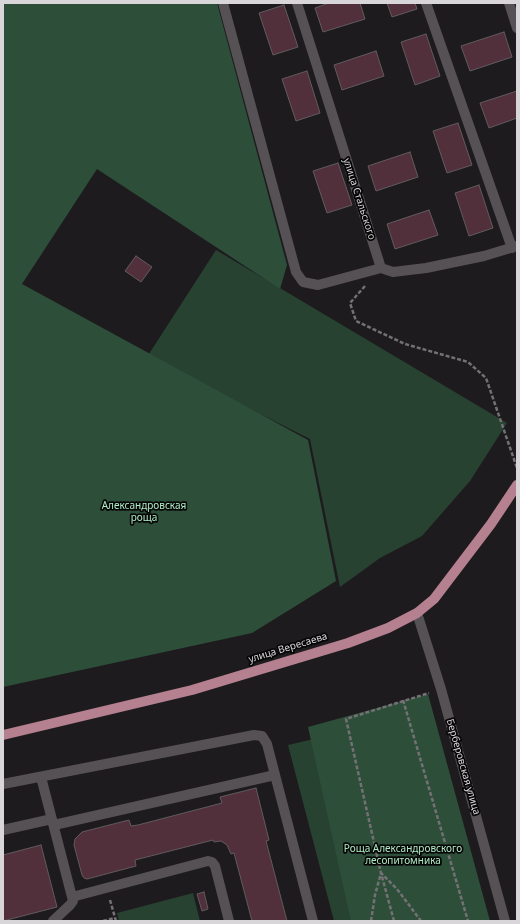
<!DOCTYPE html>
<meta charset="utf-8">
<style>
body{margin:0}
#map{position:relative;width:520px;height:924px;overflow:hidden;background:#1e1b1e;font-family:"Noto Sans",sans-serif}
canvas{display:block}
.frame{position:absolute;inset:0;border:4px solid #d8d6d8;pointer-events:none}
</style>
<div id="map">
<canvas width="520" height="924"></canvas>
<div class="frame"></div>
</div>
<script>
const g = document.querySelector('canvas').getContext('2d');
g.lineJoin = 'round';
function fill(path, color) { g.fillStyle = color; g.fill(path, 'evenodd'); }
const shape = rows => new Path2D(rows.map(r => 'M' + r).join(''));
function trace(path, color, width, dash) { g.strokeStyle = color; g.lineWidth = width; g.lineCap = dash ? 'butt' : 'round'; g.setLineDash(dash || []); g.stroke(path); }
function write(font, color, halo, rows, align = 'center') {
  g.font = font + ' "Noto Sans",sans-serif'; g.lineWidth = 3.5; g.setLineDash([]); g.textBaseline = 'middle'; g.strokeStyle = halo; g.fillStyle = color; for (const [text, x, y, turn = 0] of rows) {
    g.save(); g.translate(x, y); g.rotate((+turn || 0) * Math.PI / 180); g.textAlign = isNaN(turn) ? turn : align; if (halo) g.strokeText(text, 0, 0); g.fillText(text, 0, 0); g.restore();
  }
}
fill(shape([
 [216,250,507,423,470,481,422,536,380,558,340,587,310,439,147,357],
 [387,722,440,921,334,921,288,745],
 [193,893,200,921,119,921,117,913]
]), '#284232');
fill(shape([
 [3,3,217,3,287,265,280,289,97,169,22,284,308,440,336,581,252,633,3,687],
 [428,694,490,921,351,921,308,727]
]), '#2d4f3a');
const building = shape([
 [329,3,360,3,365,19,323,32,315,8,329,3],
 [387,3,415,3,417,9,392,17,387,3],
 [284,5,298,47,273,55,259,13,284,5],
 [504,32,512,57,470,71,461,46,504,32],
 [426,34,440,76,415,85,401,42,426,34],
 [376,51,384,76,342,90,334,65,376,51],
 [307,71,320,113,296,121,282,79,307,71],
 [517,91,517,118,489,128,480,103,517,91],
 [458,123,472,165,447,173,433,131,458,123],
 [410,152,418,177,376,191,368,166,410,152],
 [338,163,352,205,327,213,313,171,338,163],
 [479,185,493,228,469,236,455,193,479,185],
 [429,210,438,235,395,249,387,224,429,210],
 [136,256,152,267,141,282,125,271,136,256],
 [256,788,269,840,266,841,287,921,252,921,234,853,231,854,227,845,221,841,214,842,213,840,135,860,136,866,87,879,84,878,82,875,74,845,75,839,82,832,129,820,131,826,138,825,222,803,220,797,256,788],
 [41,845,57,907,3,921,3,855,41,845],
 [204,892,208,909,202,911,197,894,204,892]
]);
fill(building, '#52303b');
trace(building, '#615b5d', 1);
trace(shape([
 [365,286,350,303,356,321,405,344,468,362,486,378,517,468],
 [403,700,468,921],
 [110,900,116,921],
 [103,921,115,918],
 [371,921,375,895,381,873,397,889,421,921],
 [394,921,381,873,346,719,429,693]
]), '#747174', 2.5, [4, 2]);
trace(shape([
 [223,3,296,272,303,282,318,285,381,268],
 [297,3,381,268,393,272,426,268,484,256,517,246],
 [426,3,512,248],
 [509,3,517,28],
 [417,613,441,689,505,921],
 [41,777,72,897,73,901,70,905,53,921],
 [3,784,254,735,262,736,267,744,313,921],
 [54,825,275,775],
 [3,830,52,819],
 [72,897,208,861,212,862,215,866,229,921]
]), '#555155', 10);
trace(shape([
 [3,735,192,690,348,643,388,628,417,613,434,599,491,524,517,485]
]), '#b5808f', 10);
write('10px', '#d8d6d8', '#070607', [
 ["улица Стальского",359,199,72],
 ["улица Вересаева",288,648,-17],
 ["Берберовская улица",463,767,74]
]);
write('10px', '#aeebc4', '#070607', [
 ["Александровская",144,506],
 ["роща",144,518],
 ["Роща Александровского",403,849],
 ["лесопитомника",403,861]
]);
</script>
